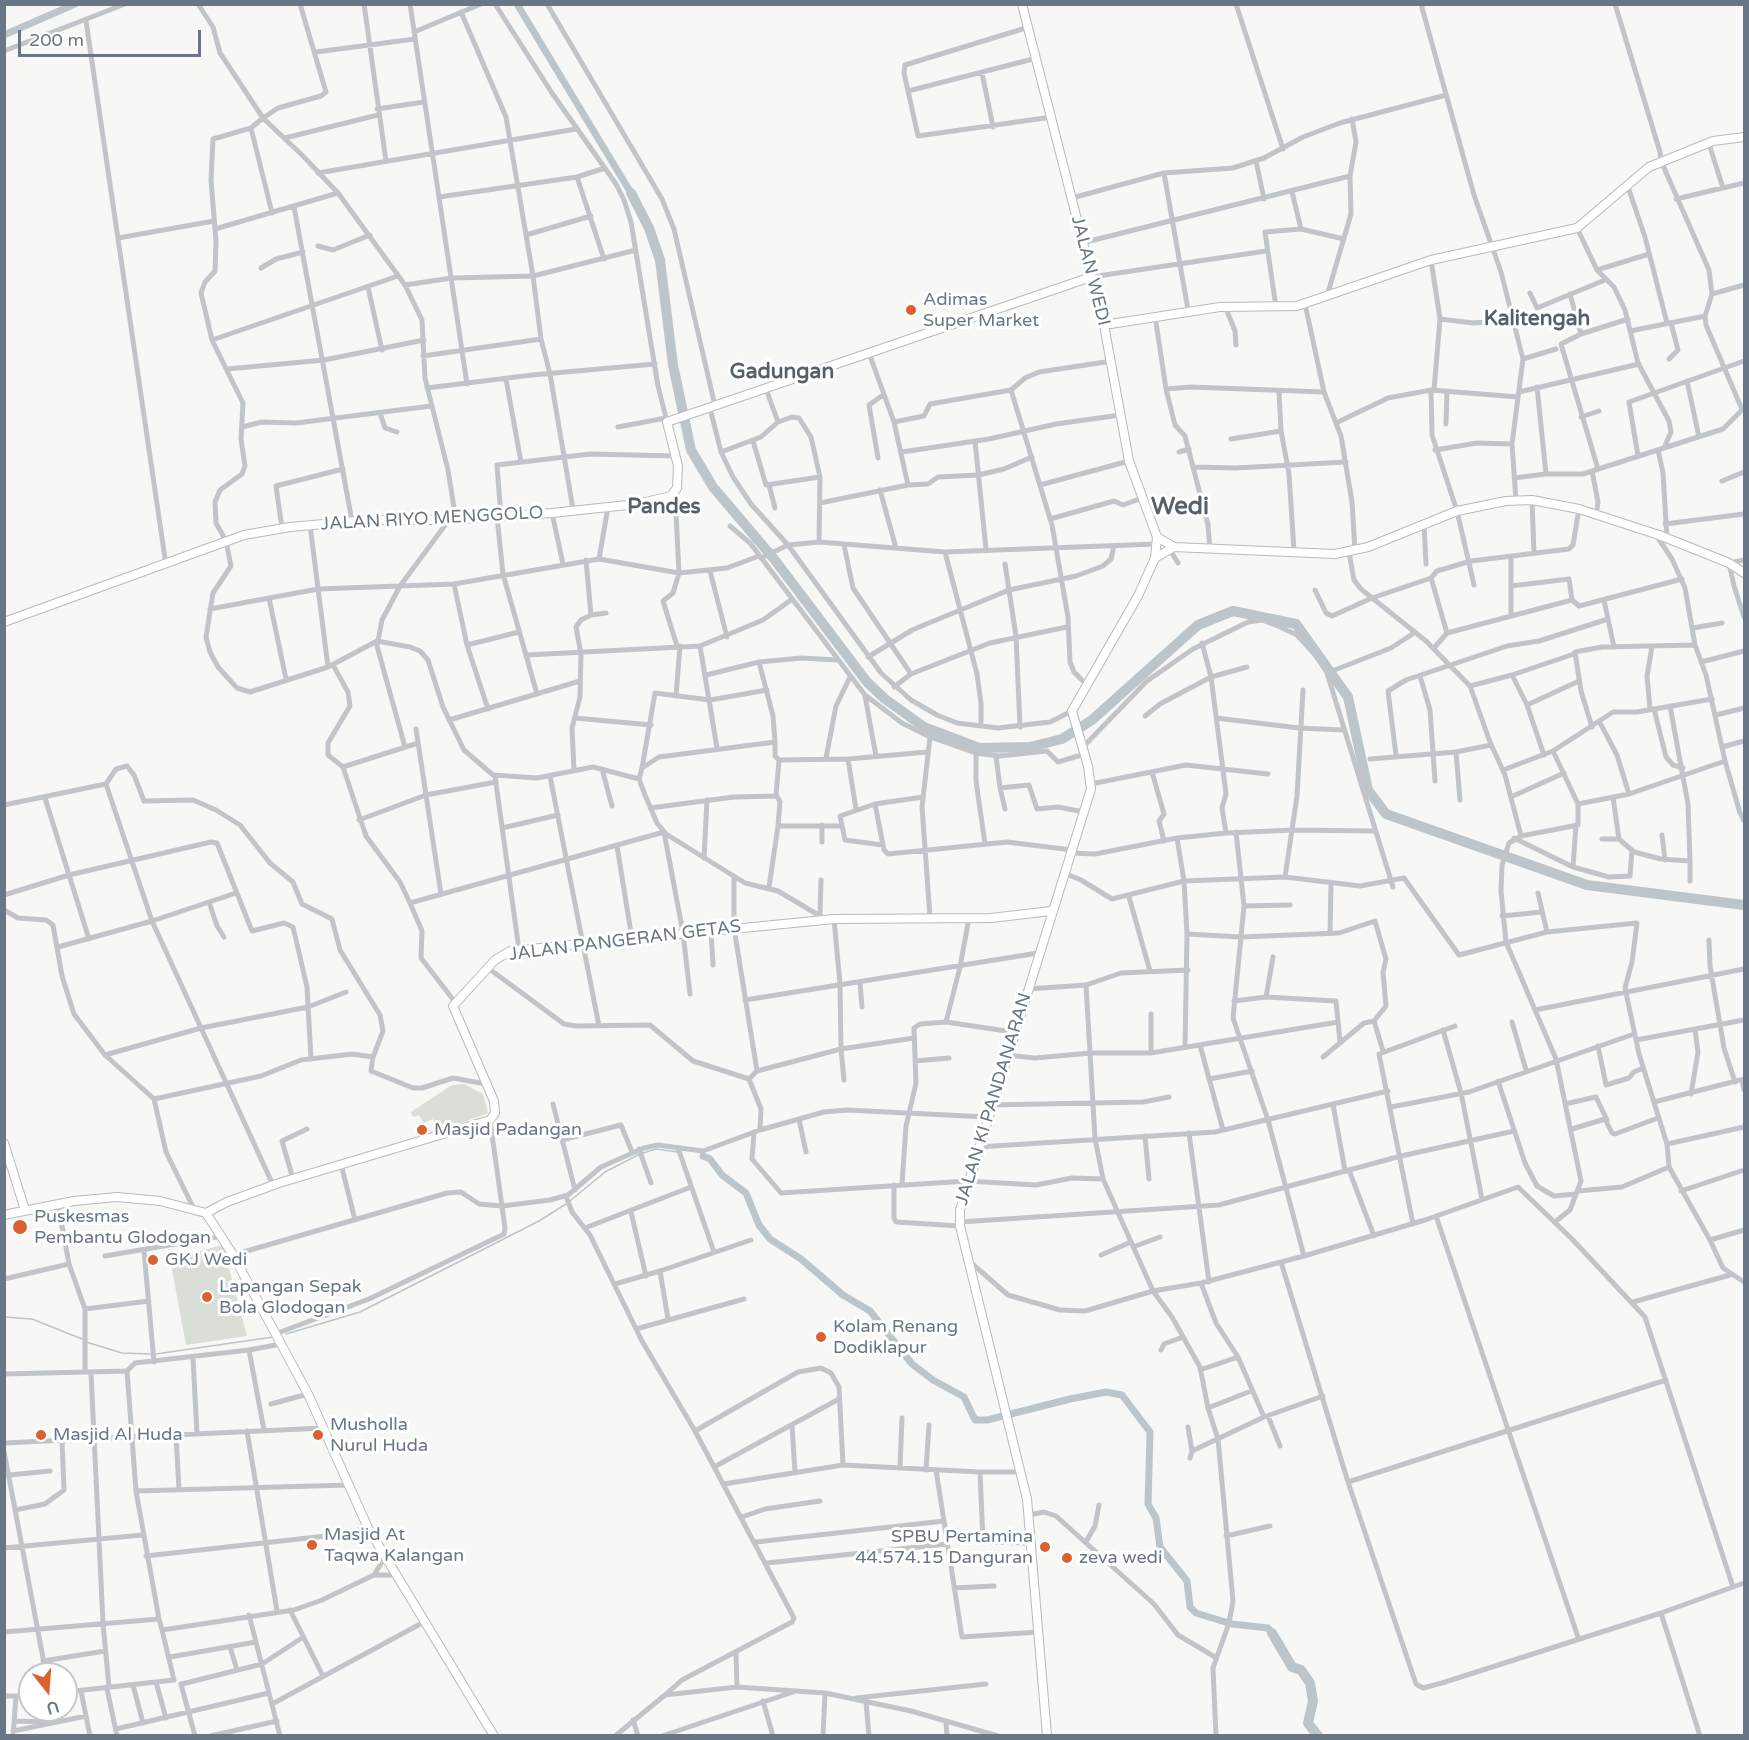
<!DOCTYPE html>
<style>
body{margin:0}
#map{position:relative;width:1749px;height:1740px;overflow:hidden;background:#f7f8f5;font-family:"Varela Round",sans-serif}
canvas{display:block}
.frame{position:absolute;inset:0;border:6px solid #687685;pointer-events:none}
.north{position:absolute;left:18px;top:1662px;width:60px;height:60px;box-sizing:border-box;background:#fff;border:2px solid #c3c8ce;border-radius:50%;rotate:163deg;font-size:16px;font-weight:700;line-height:24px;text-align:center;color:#687685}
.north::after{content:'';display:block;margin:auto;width:21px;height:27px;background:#dc6130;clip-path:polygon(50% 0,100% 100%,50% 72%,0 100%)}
.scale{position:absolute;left:18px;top:30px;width:183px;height:27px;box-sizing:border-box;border:3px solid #687685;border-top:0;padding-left:8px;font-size:18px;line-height:21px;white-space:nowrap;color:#687685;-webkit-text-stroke:4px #fff;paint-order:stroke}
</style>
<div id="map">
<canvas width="1749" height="1740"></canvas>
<div class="frame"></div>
<div class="north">U</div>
<div class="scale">200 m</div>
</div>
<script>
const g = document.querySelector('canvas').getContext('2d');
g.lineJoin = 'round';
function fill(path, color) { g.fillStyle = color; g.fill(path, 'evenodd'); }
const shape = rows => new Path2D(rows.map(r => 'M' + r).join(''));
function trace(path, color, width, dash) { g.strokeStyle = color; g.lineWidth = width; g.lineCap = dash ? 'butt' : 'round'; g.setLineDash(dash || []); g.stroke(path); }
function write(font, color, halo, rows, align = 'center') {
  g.font = font + ' "Varela Round",sans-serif'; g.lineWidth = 6; g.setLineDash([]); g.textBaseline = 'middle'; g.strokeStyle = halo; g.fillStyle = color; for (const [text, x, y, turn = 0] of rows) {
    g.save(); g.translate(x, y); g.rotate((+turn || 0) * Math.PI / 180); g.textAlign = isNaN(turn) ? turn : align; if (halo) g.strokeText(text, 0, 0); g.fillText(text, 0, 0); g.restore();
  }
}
fill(shape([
 [464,1084,483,1094,488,1113,426,1136,425,1135,436,1129,433,1119,423,1123,419,1115,413,1117,411,1112,452,1085],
 [223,1245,247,1336,186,1345,170,1259]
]), '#d9ded6');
trace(shape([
 [570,1201,605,1172,640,1154,656,1149,678,1152],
 [4,1317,32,1319,82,1339],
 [286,1334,360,1312,539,1221,566,1204],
 [86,1342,122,1353,151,1354],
 [156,1354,273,1337]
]), '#bbc5ca', 1.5);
trace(shape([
 [517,4,631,193],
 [4,35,75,4],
 [703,1156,710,1159,722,1175,746,1193,759,1225,770,1239,801,1259,843,1295,870,1311,912,1364,933,1380,964,1397,975,1420,987,1420,1070,1399,1106,1392,1122,1395,1150,1432,1148,1504,1156,1518,1160,1547,1187,1581,1190,1607,1196,1613,1232,1624,1268,1628,1272,1633]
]), '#bbc5ca', 7);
trace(shape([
 [631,193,649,228,660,260,673,365,691,450,713,487,774,559,867,682,885,699,924,727,979,748,1030,747,1062,739,1092,720,1198,625,1233,611,1296,624,1348,697,1368,790,1386,814,1587,885,1744,905],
 [1272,1633,1292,1667,1301,1670,1310,1683,1313,1701,1308,1723,1318,1736]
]), '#bbc5ca', 10);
const secondary = shape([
 [1022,4,1104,325,1129,461,1157,537,1155,558,1174,547],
 [1104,325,1220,307,1297,306,1431,260,1577,228,1649,167,1713,141,1744,137],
 [1157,537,1174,547,1335,554,1368,547,1457,511,1506,501,1532,500,1579,509,1659,535,1729,563,1744,573],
 [4,622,244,535,290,527,369,520,449,520,552,513,637,504,671,496,677,488,678,466,667,422,1091,277],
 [4,1143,25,1210],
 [206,1213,233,1255,308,1394,368,1528,494,1736],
 [4,1215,74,1201,117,1197,160,1201,206,1213,227,1202,279,1183,490,1120,495,1113,494,1101,453,1006,495,960,510,951,834,919,991,918,1051,911],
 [1047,1736,1027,1499,960,1226,960,1210,1091,789,1088,766,1072,711,1138,596,1155,558]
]);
trace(secondary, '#b6babf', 10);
trace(shape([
 [198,4,213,27,220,53,263,118,278,108,321,96,326,92,300,4],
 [364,4,386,161],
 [410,4,467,384],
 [495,4,552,93,616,184,624,200,631,222,658,386,667,422],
 [547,4,662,199,674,229,715,406],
 [1236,4,1283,149],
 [1421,4,1474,195,1501,272,1523,359,1512,444,1516,500],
 [1615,4,1660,152,1661,161,1709,270,1712,294,1705,316,1706,325,1741,407,1744,409],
 [461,12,506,117,533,276,541,339,550,374,573,509],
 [86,21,166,565],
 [1029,27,905,65,904,73,918,136,1052,117],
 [414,32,481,4],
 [4,51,125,4],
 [316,52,415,39],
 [982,73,993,127],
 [908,91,1037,58],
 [377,109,424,102],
 [251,128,272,213],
 [285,138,378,115],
 [1709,144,1723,188],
 [1256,161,1264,199],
 [318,173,576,129],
 [1164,173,1188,310],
 [577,177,604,259],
 [1627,184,1645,237,1667,323],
 [1292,192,1301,229],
 [439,197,577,177,605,168],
 [1072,198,1164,173,1233,168,1264,158,1303,137,1340,123,1446,95],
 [1676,199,1744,183],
 [294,207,352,521],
 [1577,228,1597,270,1614,287,1625,310,1638,363,1669,421,1671,432,1664,448],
 [215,229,338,193],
 [526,235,591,216],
 [118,238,214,221],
 [1082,243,1350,176],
 [318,246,333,250,370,235],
 [1431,260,1440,319,1434,390],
 [261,268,276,259,303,252],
 [1597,270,1649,254],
 [1091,277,1266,251],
 [405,285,452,278,533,276,636,250],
 [368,287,382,350],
 [1530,293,1537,308,1605,280],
 [1570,294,1581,334],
 [1712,294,1744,285],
 [1327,296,1351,214,1350,176,1356,142,1352,119],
 [1305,304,1324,392,1341,436,1352,502,1355,551],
 [1225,306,1235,331,1236,345],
 [1276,307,1265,232,1301,229,1344,239],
 [1155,316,1166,389,1175,425,1185,436,1208,525,1210,550],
 [1440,319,1473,323,1514,320],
 [1630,331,1705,316],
 [212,340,398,276],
 [869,353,894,422,908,485],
 [423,356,541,339],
 [1523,359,1556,349],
 [1669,359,1678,350,1671,323],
 [227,369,324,360,424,340],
 [506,379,521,462],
 [1687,381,1699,437],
 [1537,387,1546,474,1583,474,1723,429,1743,409],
 [427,388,532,375,655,364],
 [766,389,778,422],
 [1166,389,1191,387,1324,392],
 [1431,390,1432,435,1457,511,1474,585],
 [1279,391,1281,431,1289,474,1294,551],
 [1519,392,1639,364],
 [710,408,721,452,733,477,751,504,788,545,819,542,945,552,1156,544],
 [380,413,385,428,397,432],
 [1581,417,1599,411],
 [894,422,924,416,930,404,1011,390],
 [1336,423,1388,398,1431,390,1518,397],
 [1446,424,1447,391],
 [242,427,262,422,296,423,431,406],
 [618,427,666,418],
 [1231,439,1281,431],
 [753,441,766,485,820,477],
 [975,441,986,549],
 [1435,450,1477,443,1512,444],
 [1658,450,1663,473,1667,538],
 [721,452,761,437,778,422,792,417,799,418,811,437,820,477,819,542],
 [902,452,989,439,1056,424,1120,415],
 [1179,452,1189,449],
 [1638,456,1629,402,1744,361],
 [878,458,869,405,883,395],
 [1194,467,1236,468,1346,462],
 [1598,469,1561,344,1581,334,1628,319],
 [1592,471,1598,502,1596,516],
 [1514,478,1546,474],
 [1722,481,1744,472],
 [769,485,775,508],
 [1040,485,1129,461],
 [880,490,896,548],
 [675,494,679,573,673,593,663,601,677,646],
 [1532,500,1534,553],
 [820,503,908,485,928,484,938,477,978,475,1004,469,1032,457],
 [552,513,563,564],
 [497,517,503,574,537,694],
 [501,517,497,465,590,454,676,456],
 [1050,519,1114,501,1123,505,1142,498],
 [456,520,448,470,425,378,422,320,405,285,338,193,303,156,263,118,251,128,213,139,211,180,216,241,215,271,205,282,201,293,212,340,243,403,241,439,245,466,242,474,220,490,215,502,216,523,226,541,231,566,213,593,206,637,210,652,218,667,237,688,250,692,328,667,377,641,410,647,420,651,428,660,443,707,464,750,493,775,537,778,593,767,639,779],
 [1424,524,1426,564],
 [1665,524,1744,514],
 [310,525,328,667],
 [730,526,750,543,865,695,902,723,930,737,922,807,930,917],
 [282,528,276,486,343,469],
 [1656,535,1672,559,1685,588,1695,645,1706,675,1725,761,1740,813,1744,821],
 [844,545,853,588,911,674,990,643,1067,627],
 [1170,550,1178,563],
 [945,552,977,674,981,703,981,726],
 [1349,552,1354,580,1361,589,1426,641,1470,686,1490,742,1505,775,1521,836],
 [761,558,788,545,881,673,911,700,937,715,957,723,998,728,1050,722,1072,711],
 [1511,558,1511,615],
 [599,559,608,507],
 [1744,560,1729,563,1734,586,1744,617],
 [1005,564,1016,636,1020,727],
 [710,571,727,637],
 [454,584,467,645,488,709],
 [1511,586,1569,579,1572,600,1579,606,1682,579],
 [1315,590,1326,613,1332,616,1372,598,1431,578],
 [269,598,286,679],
 [1604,600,1608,619],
 [210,609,318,589,454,584,599,559,679,573,727,568,759,556],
 [591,615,606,613],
 [1693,628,1722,623],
 [1447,633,1572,600],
 [1202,643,1211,677,1223,770,1226,794,1222,808,1226,833],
 [467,645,519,632],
 [700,646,717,748],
 [1434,648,1447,633,1431,578,1437,571,1471,561,1569,549,1573,545,1579,509],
 [527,655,700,646,763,620,791,600],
 [868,657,912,630,1009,590,1076,576,1103,566,1111,559,1114,546],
 [759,662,773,716,775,742],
 [1701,662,1744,651],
 [333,665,348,692,350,706,328,743,328,755,343,767,366,836,400,882,410,903,422,931,421,958,455,1002],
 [1327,673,1391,648,1414,633],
 [706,675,759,662,802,658,836,660],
 [1512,675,1574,654],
 [1420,676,1430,710,1435,781],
 [1086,684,1074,672,1070,662,1068,617,1052,525,1011,390,1025,378,1039,372,1112,361],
 [1470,686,1512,675,1527,705,1579,681],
 [894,687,911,674],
 [1303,690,1297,796,1285,877,1360,886,1404,878,1459,955,1547,932,1637,923,1632,962,1625,988,1639,1054,1667,1144,1669,1167,1710,1240,1723,1268,1744,1282],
 [676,696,680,646],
 [865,696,876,756],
 [1527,705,1544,755],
 [1650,709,1647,676,1652,647],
 [1654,709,1666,757,1673,765,1683,768],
 [1716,715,1744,708],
 [1145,716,1160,704,1211,677,1247,667],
 [575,718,651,725],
 [1216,718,1299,728,1343,730],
 [449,720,580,681],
 [1599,721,1617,755,1629,794],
 [1592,727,1581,691,1575,652,1602,647,1695,645],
 [416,729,441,894],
 [930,737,976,753],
 [405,747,377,646,382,620,400,586,449,520],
 [1083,747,1147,681,1193,649,1248,622,1262,620,1278,626,1297,635,1319,659,1327,673,1393,887],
 [1722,747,1744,741],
 [1553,751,1578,804],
 [1456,752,1491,745],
 [1396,755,1388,691,1406,680,1507,646,1539,641,1608,619,1614,647],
 [996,756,1000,788,1029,785,1037,809,1058,807,1084,812],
 [826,758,836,706,850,677],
 [848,759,856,809],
 [1370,759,1456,752,1460,800],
 [343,767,418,743],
 [642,768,655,693,710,700,767,690],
 [602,769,612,806],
 [574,770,572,728,580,697,581,654,576,627,581,620,591,615,586,560],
 [1503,770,1553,751,1613,712,1637,712,1712,699],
 [1152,772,1164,814,1159,821,1164,841],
 [495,776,519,950],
 [550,776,599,1026],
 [106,784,116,769,127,766,134,775,144,801,193,800,216,810,240,825,270,863,293,882,302,904,332,919,340,950,380,1015,383,1031,373,1057],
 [1091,784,1186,765,1268,774],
 [1000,788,1005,809],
 [776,795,779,760],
 [1511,797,1564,773],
 [1613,797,1619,839],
 [45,798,89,939],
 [875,804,884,850,888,854,1007,842,1072,850],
 [4,805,106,784,152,921,273,1185],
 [650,808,734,797,777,796,780,802,778,826,769,887],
 [359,820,426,795,496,782],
 [778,826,841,826],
 [502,828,558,815],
 [1236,832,1244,906,1233,1018,1268,1120,1304,1256],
 [1662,835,1665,860],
 [1177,838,1184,881,1187,934,1185,1047],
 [1514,838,1573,867,1609,877,1630,876,1632,850],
 [1602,839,1619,839,1634,852,1661,859,1690,861,1688,804,1670,706],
 [822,842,822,825],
 [985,844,976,781,976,753,999,756,1047,751,1058,762,1085,754],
 [883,845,845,840,840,816,875,804,923,797],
 [617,846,632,939],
 [1071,853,1095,854,1177,838,1226,833,1294,830,1374,831],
 [704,858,707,800],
 [1690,861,1690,881],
 [1573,867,1576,825],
 [1064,873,1081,880,1112,899,1184,881,1285,877],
 [734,877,734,928,757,1071,749,1079,761,1109,760,1130],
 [1538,893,1547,932],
 [4,895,69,875,211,842,217,843,252,931,284,923,293,927,307,987,311,1058],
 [1129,897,1150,971],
 [209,902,217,926,224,937],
 [410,903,664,832,683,933,690,994],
 [1244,906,1290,905],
 [4,910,18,918,46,920,53,925,62,976,74,1014,105,1055,154,1099,166,1152,194,1209],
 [820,914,821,880],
 [1502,916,1542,912],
 [825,919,778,891,745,883,666,834,657,823,645,795,639,779,642,768,659,757,775,742,775,756,779,760,848,759,927,752],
 [834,919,840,984,841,1049,844,1080],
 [711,931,713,965],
 [1330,933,1331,884],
 [1187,934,1241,937,1339,933,1375,921,1386,959,1383,972,1386,1006,1374,1021,1383,1051],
 [1709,940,1710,966,1724,1048,1735,1082],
 [58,947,152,921,236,893],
 [488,968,564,1024,576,1026,650,1025,693,1061,749,1079],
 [860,982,862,1007],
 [1086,985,1095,1138,1103,1179,1153,1291,1172,1317,1200,1367,1208,1408,1218,1439,1233,1601,1229,1623,1213,1668,1216,1736],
 [1028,989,1086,985,1121,973,1188,970],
 [1266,997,1273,957],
 [745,1000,1038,953],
 [1234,1001,1266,997,1336,1001,1340,1042],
 [1535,1010,1744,969],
 [1151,1014,1151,1053],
 [946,1022,960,967,969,918],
 [1512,1022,1526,1070],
 [1443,1030,1461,1093,1482,1199],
 [1636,1040,1744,1020],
 [1200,1045,1223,1130],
 [1598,1046,1606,1085,1629,1078,1634,1072,1643,1068],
 [105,1055,201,1028,308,1007,346,992],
 [1006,1055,1035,1058,1091,1053,1151,1053,1338,1022],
 [1323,1057,1364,1023,1374,1021],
 [915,1061,949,1058],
 [757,1071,841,1049,914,1038],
 [1209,1079,1252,1071],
 [1742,1080,1744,1090],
 [1498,1081,1525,1163,1537,1186,1554,1196,1576,1194],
 [1691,1094,1698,1052,1695,1030],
 [154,1099,261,1076,301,1060,352,1054,373,1057,371,1071,413,1088,422,1088,453,1078,486,1084],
 [1654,1102,1744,1079],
 [553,1104,575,1190],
 [1333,1104,1345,1171],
 [1565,1104,1596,1097,1607,1120],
 [991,1105,1143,1102,1169,1097],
 [1391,1107,1469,1092,1634,1034],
 [799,1119,806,1152],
 [1572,1129,1605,1119,1612,1133,1615,1134,1658,1118],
 [754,1132,752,1159,781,1193,967,1181,1036,1185,1072,1178,1103,1179],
 [1189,1133,1209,1282],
 [1145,1136,1149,1179],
 [562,1140,621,1125,632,1152],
 [1667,1144,1744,1127],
 [978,1147,1215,1132,1388,1091],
 [678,1148,714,1252],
 [639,1149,651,1183],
 [341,1164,355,1220],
 [1349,1170,1374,1236],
 [293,1179,282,1141,307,1129],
 [902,1184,906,1126,916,1083,914,1028,920,1024,946,1022,1013,1032],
 [894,1185,894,1218,896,1222,960,1226],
 [1578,1191,1622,1187,1669,1167],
 [1681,1191,1744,1170],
 [566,1196,572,1212,590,1235,642,1341,695,1431,794,1618,792,1622,682,1680,665,1695],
 [631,1212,646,1276],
 [1436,1216,1578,1637],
 [960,1222,1219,1205,1401,1156,1514,1131],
 [1555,1222,1570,1210,1581,1181,1556,1059,1506,942,1501,891,1502,865,1509,843,1521,836,1578,825,1578,804,1629,794,1725,761],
 [1413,1224,1379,1054,1455,1026],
 [585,1228,691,1187],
 [1710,1240,1744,1230],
 [1133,1247,1160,1237],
 [144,1251,154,1362],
 [233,1255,447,1193,461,1192,479,1204,502,1206,550,1200,568,1195,601,1167,644,1148,658,1145,703,1151,760,1130,824,1112,847,1110,987,1117],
 [1101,1255,1131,1242],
 [105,1256,222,1236],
 [969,1261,1008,1295,1060,1310,1085,1311,1153,1291,1201,1283,1304,1256,1425,1220,1518,1187,1572,1239,1645,1317,1733,1587],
 [1281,1262,1348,1482,1416,1684,1423,1688,1442,1683,1661,1613,1700,1736],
 [69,1264,85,1309,85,1372],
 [660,1271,668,1319],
 [4,1279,69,1264,58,1204],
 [1201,1283,1216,1323,1238,1357,1264,1417],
 [615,1284,660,1271,751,1240],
 [1633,1302,1730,1275],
 [85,1309,149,1301],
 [636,1329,744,1299],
 [275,1334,369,1299,504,1234,505,1228,490,1120],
 [249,1350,264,1430],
 [1161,1350,1164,1344,1183,1337],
 [193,1358,197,1434],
 [1200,1370,1238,1357],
 [91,1373,103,1623,109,1687],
 [4,1374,127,1371],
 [271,1404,308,1394],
 [1208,1408,1251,1391],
 [1268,1416,1280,1446],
 [792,1425,795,1473],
 [1188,1427,1192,1451],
 [247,1431,277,1611],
 [695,1431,798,1372,821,1368,831,1373,839,1387,843,1465,980,1472,1021,1472],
 [176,1435,179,1490],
 [4,1443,323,1428],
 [4,1451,46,1674],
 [1190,1458,1192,1451,1264,1417,1323,1396],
 [714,1467,839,1399],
 [900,1467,902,1418],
 [926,1470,929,1425],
 [936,1470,962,1637,1038,1632],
 [980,1472,983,1542,1030,1543],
 [9,1475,50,1471],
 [1348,1482,1666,1380],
 [724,1484,843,1465],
 [136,1491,349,1485],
 [15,1510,45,1504,64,1490,62,1440],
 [1029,1515,1044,1512,1056,1516,1154,1604,1178,1635,1215,1657],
 [742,1517,765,1509,820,1501],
 [1226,1536,1270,1526],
 [756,1542,944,1521],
 [1086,1542,1095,1526,1099,1505],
 [4,1548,142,1535],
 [146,1556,335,1535,368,1528],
 [767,1563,947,1544],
 [374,1575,385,1557],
 [954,1588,994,1586],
 [290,1610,323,1676],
 [1661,1613,1744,1583],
 [249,1615,280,1736],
 [159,1619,136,1491,127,1371,135,1363,249,1350,281,1344],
 [4,1632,159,1619,162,1630,294,1610,322,1600,374,1575,396,1575],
 [230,1647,237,1670],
 [736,1652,737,1687],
 [170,1657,256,1642],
 [43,1661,105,1651],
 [156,1682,166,1718],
 [181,1684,195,1736],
 [182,1684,262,1664,302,1638],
 [133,1685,143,1723],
 [107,1689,117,1736],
 [81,1691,90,1736],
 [66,1692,174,1680,162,1630],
 [4,1696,30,1696],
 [856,1698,986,1684],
 [763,1701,773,1736],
 [866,1702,869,1736],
 [272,1704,424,1622],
 [633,1720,638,1736],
 [14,1721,48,1722],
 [946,1722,947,1736],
 [116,1729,269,1693],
 [13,1731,86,1716],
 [13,1736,16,1696],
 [210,1736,277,1721],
 [615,1736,665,1695,737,1687,825,1693,911,1711,998,1736],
 [662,1736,793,1692],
 [823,1736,825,1693]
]), '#c1c4c8', 5);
trace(secondary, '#fff', 8);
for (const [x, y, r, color] of [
 [911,310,6,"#dc6130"],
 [422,1130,6,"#dc6130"],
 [20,1227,8,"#dc6130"],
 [153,1260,6,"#dc6130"],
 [207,1297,6,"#dc6130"],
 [821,1337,6,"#dc6130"],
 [41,1435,6,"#dc6130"],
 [318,1435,6,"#dc6130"],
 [312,1545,6,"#dc6130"],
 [1045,1547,6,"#dc6130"],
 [1067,1558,6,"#dc6130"]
]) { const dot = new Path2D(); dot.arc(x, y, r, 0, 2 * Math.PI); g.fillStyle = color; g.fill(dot); trace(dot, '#fff', 2); }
write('18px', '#687685', '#fff', [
 ["JALAN WEDI",1090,271,76],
 ["JALAN RIYO MENGGOLO",432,519,-3],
 ["JALAN PANGERAN GETAS",625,941,-7],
 ["JALAN KI PANDANARAN",994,1099,-73]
]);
write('18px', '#687685', '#fff', [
 ["Adimas",923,300],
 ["Super Market",923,321],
 ["Masjid Padangan",434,1130],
 ["Puskesmas",34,1217],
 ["Pembantu Glodogan",34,1238],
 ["GKJ Wedi",165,1260],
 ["Lapangan Sepak",219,1287],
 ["Bola Glodogan",219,1308],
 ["Kolam Renang",833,1327],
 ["Dodiklapur",833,1348],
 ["Musholla",330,1425],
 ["Nurul Huda",330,1446],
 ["Masjid Al Huda",53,1435],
 ["Masjid At",324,1535],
 ["Taqwa Kalangan",324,1556],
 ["SPBU Pertamina",1033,1537,"right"],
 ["44.574.15 Danguran",1033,1558,"right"],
 ["zeva wedi",1079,1558]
], 'left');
write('bold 21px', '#55606a', '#fff', [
 ["Kalitengah",1537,319],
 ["Gadungan",782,372],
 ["Pandes",664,507]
]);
write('bold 24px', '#55606a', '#fff', [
 ["Wedi",1180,508]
]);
</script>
